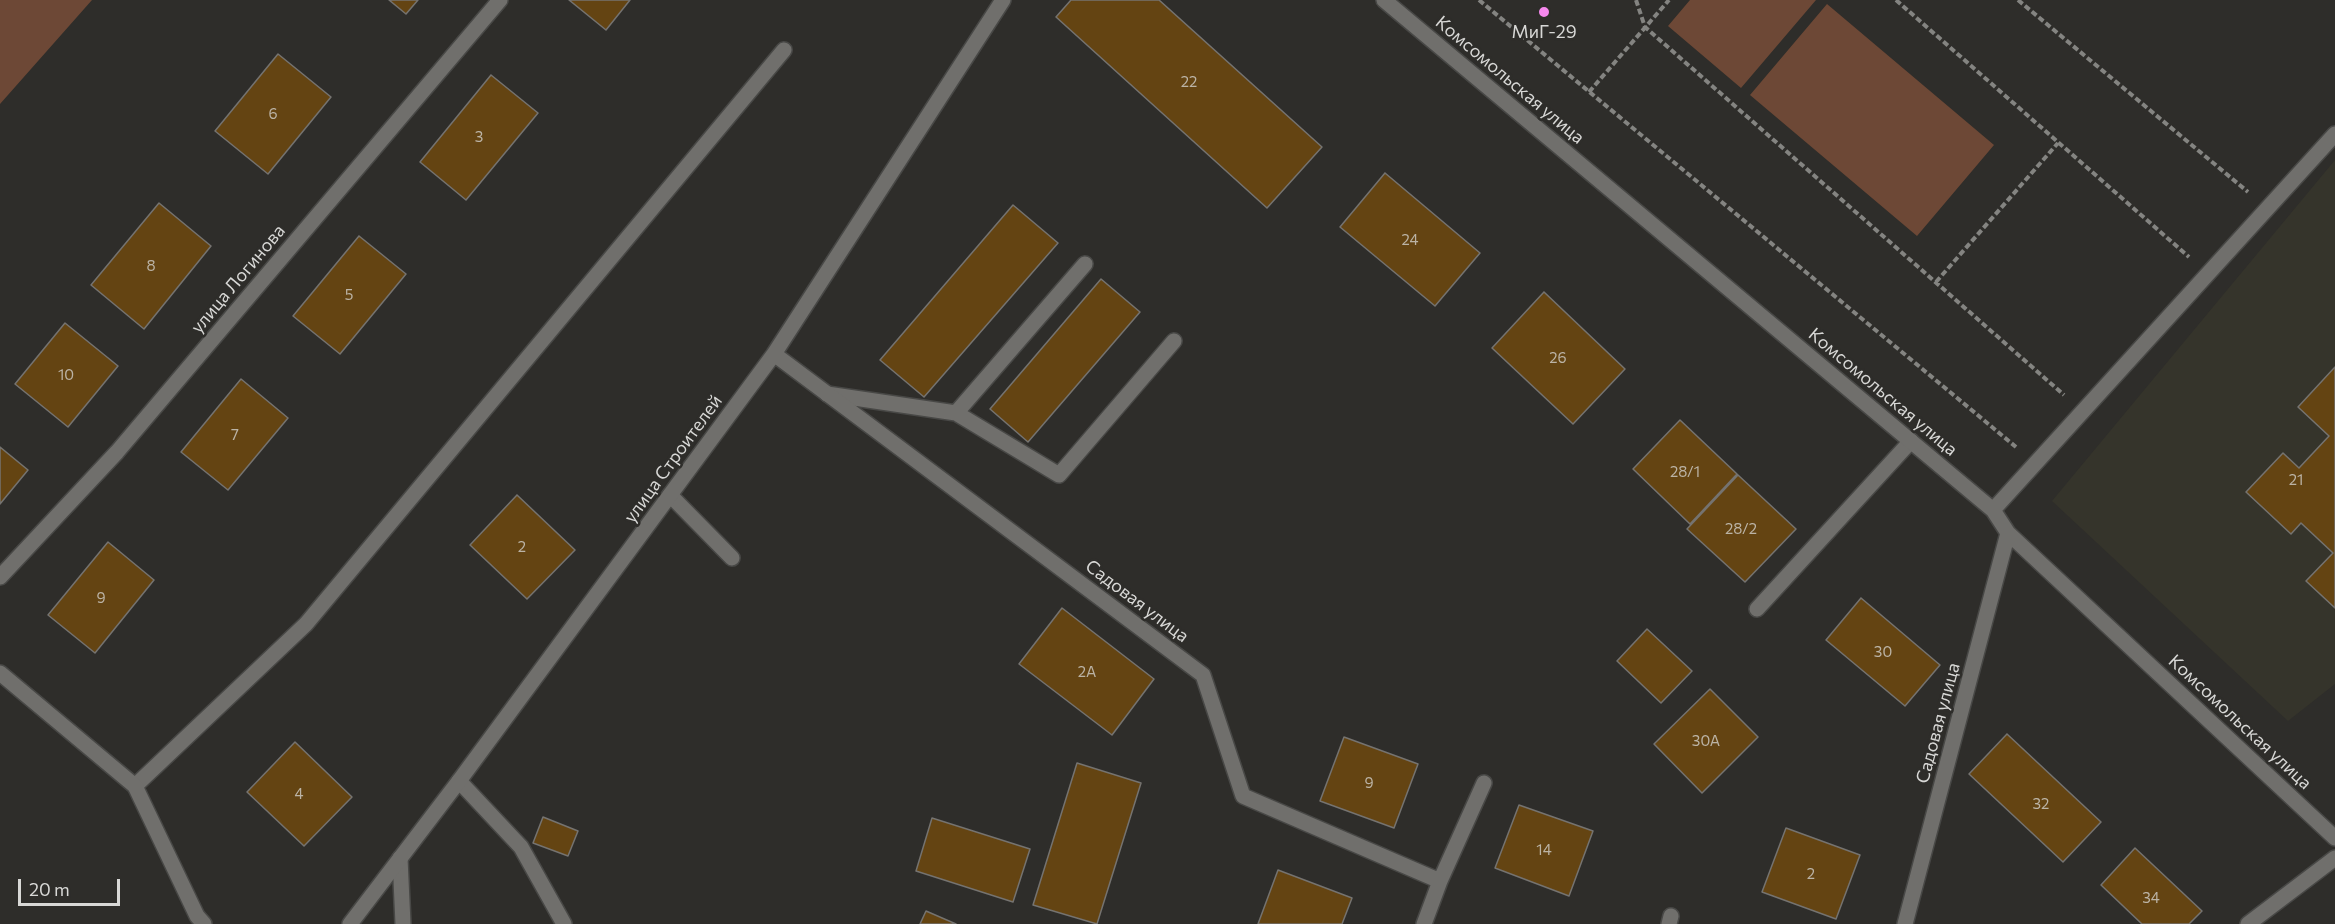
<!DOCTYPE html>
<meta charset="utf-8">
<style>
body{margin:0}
#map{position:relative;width:2335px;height:924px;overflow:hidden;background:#2e2d2a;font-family:Commissioner,sans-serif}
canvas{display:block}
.scale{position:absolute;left:18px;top:879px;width:102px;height:27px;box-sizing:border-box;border:3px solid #d8d8d6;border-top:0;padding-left:8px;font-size:18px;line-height:21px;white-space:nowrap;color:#d8d8d6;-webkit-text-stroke:4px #2e2d2a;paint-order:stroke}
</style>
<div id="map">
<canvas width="2335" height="924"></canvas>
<div class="scale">20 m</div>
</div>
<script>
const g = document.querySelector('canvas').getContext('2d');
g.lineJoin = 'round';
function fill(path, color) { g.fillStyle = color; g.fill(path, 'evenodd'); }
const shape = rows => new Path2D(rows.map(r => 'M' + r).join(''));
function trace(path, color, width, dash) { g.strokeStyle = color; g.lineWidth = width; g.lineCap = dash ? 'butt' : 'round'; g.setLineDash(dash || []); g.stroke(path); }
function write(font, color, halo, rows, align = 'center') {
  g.font = font + ' Commissioner,sans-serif'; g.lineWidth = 5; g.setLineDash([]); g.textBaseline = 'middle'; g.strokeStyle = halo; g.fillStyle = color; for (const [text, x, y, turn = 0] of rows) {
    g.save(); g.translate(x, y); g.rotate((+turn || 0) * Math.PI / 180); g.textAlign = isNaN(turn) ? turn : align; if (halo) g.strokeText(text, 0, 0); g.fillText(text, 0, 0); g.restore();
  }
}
fill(shape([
 [2335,160,2335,684,2288,721,2052,501]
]), '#35342b');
fill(shape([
 [0,0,92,0,0,104],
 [1690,0,1816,0,1741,88,1668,26],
 [1827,4,1994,145,1917,236,1750,95]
]), '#6d4836');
const building = shape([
 [389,0,418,0,406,14,389,0],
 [569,0,630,0,606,30,569,0],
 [1071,0,1159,0,1322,147,1267,208,1056,17,1071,0],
 [278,54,331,97,268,174,215,131,278,54],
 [491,75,538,113,466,200,420,162,491,75],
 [1385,173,1480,253,1435,306,1340,227,1385,173],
 [159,203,211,246,144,329,91,285,159,203],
 [1013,205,1058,243,924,397,880,360,1013,205],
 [359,236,406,274,340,354,293,316,359,236],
 [1101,279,1140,312,1028,442,990,409,1101,279],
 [1544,292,1625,369,1573,424,1492,348,1544,292],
 [65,323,118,366,68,427,15,384,65,323],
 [2335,367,2335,608,2306,581,2333,553,2301,523,2291,534,2246,492,2283,453,2299,468,2329,436,2298,407,2335,367],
 [241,379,288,418,228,490,181,452,241,379],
 [1680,420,1737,474,1690,524,1633,469,1680,420],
 [0,447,28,470,0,504,0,447],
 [1738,475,1796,529,1745,582,1687,529,1738,475],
 [517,495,575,550,527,599,470,545,517,495],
 [108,542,154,580,95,653,48,615,108,542],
 [1861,598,1940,665,1905,706,1826,640,1861,598],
 [1062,608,1154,679,1112,735,1019,664,1062,608],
 [1647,629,1692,671,1661,703,1617,661,1647,629],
 [1710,689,1758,737,1702,793,1654,744,1710,689],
 [2007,734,2101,822,2063,862,1969,774,2007,734],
 [1344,737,1418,764,1394,828,1320,801,1344,737],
 [295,742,352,797,304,846,247,792,295,742],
 [1077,763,1141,783,1097,924,1033,905,1077,763],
 [1519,805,1593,831,1569,896,1495,868,1519,805],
 [543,817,578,831,568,856,533,843,543,817],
 [932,818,1030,849,1013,902,916,871,932,818],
 [1786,828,1860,855,1836,919,1762,892,1786,828],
 [2135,848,2202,911,2189,924,2142,924,2101,885,2135,848],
 [1278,870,1352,898,1342,924,1258,924,1278,870],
 [926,911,956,924,920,924,926,911]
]);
fill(building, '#644412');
trace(building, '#757370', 1.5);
const lane = shape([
 [827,394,956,413,1059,475,1174,341],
 [956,413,1085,264],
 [670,495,732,558],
 [1757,609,1911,441],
 [459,781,521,847,564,924],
 [135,786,306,624,784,50],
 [400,858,403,924],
 [1669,924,1671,916],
 [2248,924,2335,858]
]);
const street = shape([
 [1384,0,1993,510,2008,533,2335,838],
 [774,354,1203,675,1243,796,1440,881],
 [1993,510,2335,134],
 [0,577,117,452,500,0],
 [0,673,135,786,197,916,204,924],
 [350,924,459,781,774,354,1003,0],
 [1424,924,1440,881,1484,783],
 [1905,924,2008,533]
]);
trace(lane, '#484846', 18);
trace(street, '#484846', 18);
trace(shape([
 [1479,0,2016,447],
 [1636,0,1645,27,2064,395],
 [1896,0,2189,257],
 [2018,0,2248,192],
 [1589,92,1669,0],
 [1936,282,2058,143]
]), '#848481', 4, [6, 3]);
trace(lane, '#706f6c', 15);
trace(street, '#706f6c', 15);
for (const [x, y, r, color] of [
 [1544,12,6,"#f688ed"]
]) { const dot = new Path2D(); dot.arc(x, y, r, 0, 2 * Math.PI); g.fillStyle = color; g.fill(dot); trace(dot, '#2e2d2a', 2); }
write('15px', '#bbb3a5', null, [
 ["22",1189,82],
 ["6",273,114],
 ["3",479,137],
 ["24",1410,240],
 ["8",151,266],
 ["5",349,295],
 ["26",1558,358],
 ["10",66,375],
 ["7",235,435],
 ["28/1",1685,472],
 ["21",2296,480],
 ["28/2",1741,529],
 ["2",522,547],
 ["9",101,598],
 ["30",1883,652],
 ["2А",1087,672],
 ["30А",1706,741],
 ["9",1369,783],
 ["4",299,794],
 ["32",2041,804],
 ["14",1544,850],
 ["2",1811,874],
 ["34",2151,898]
]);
write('18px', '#d8d8d6', '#2e2d2a', [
 ["МиГ-29",1544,32]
]);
write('18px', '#d8d8d6', '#2e2d2a', [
 ["Комсомольская улица",1510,80,40],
 ["улица Логинова",238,279,-50],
 ["Комсомольская улица",1883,392,40],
 ["улица Строителей",673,459,-54],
 ["Садовая улица",1137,601,37],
 ["Комсомольская улица",2240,722,43],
 ["Садовая улица",1938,723,-75]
]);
</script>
